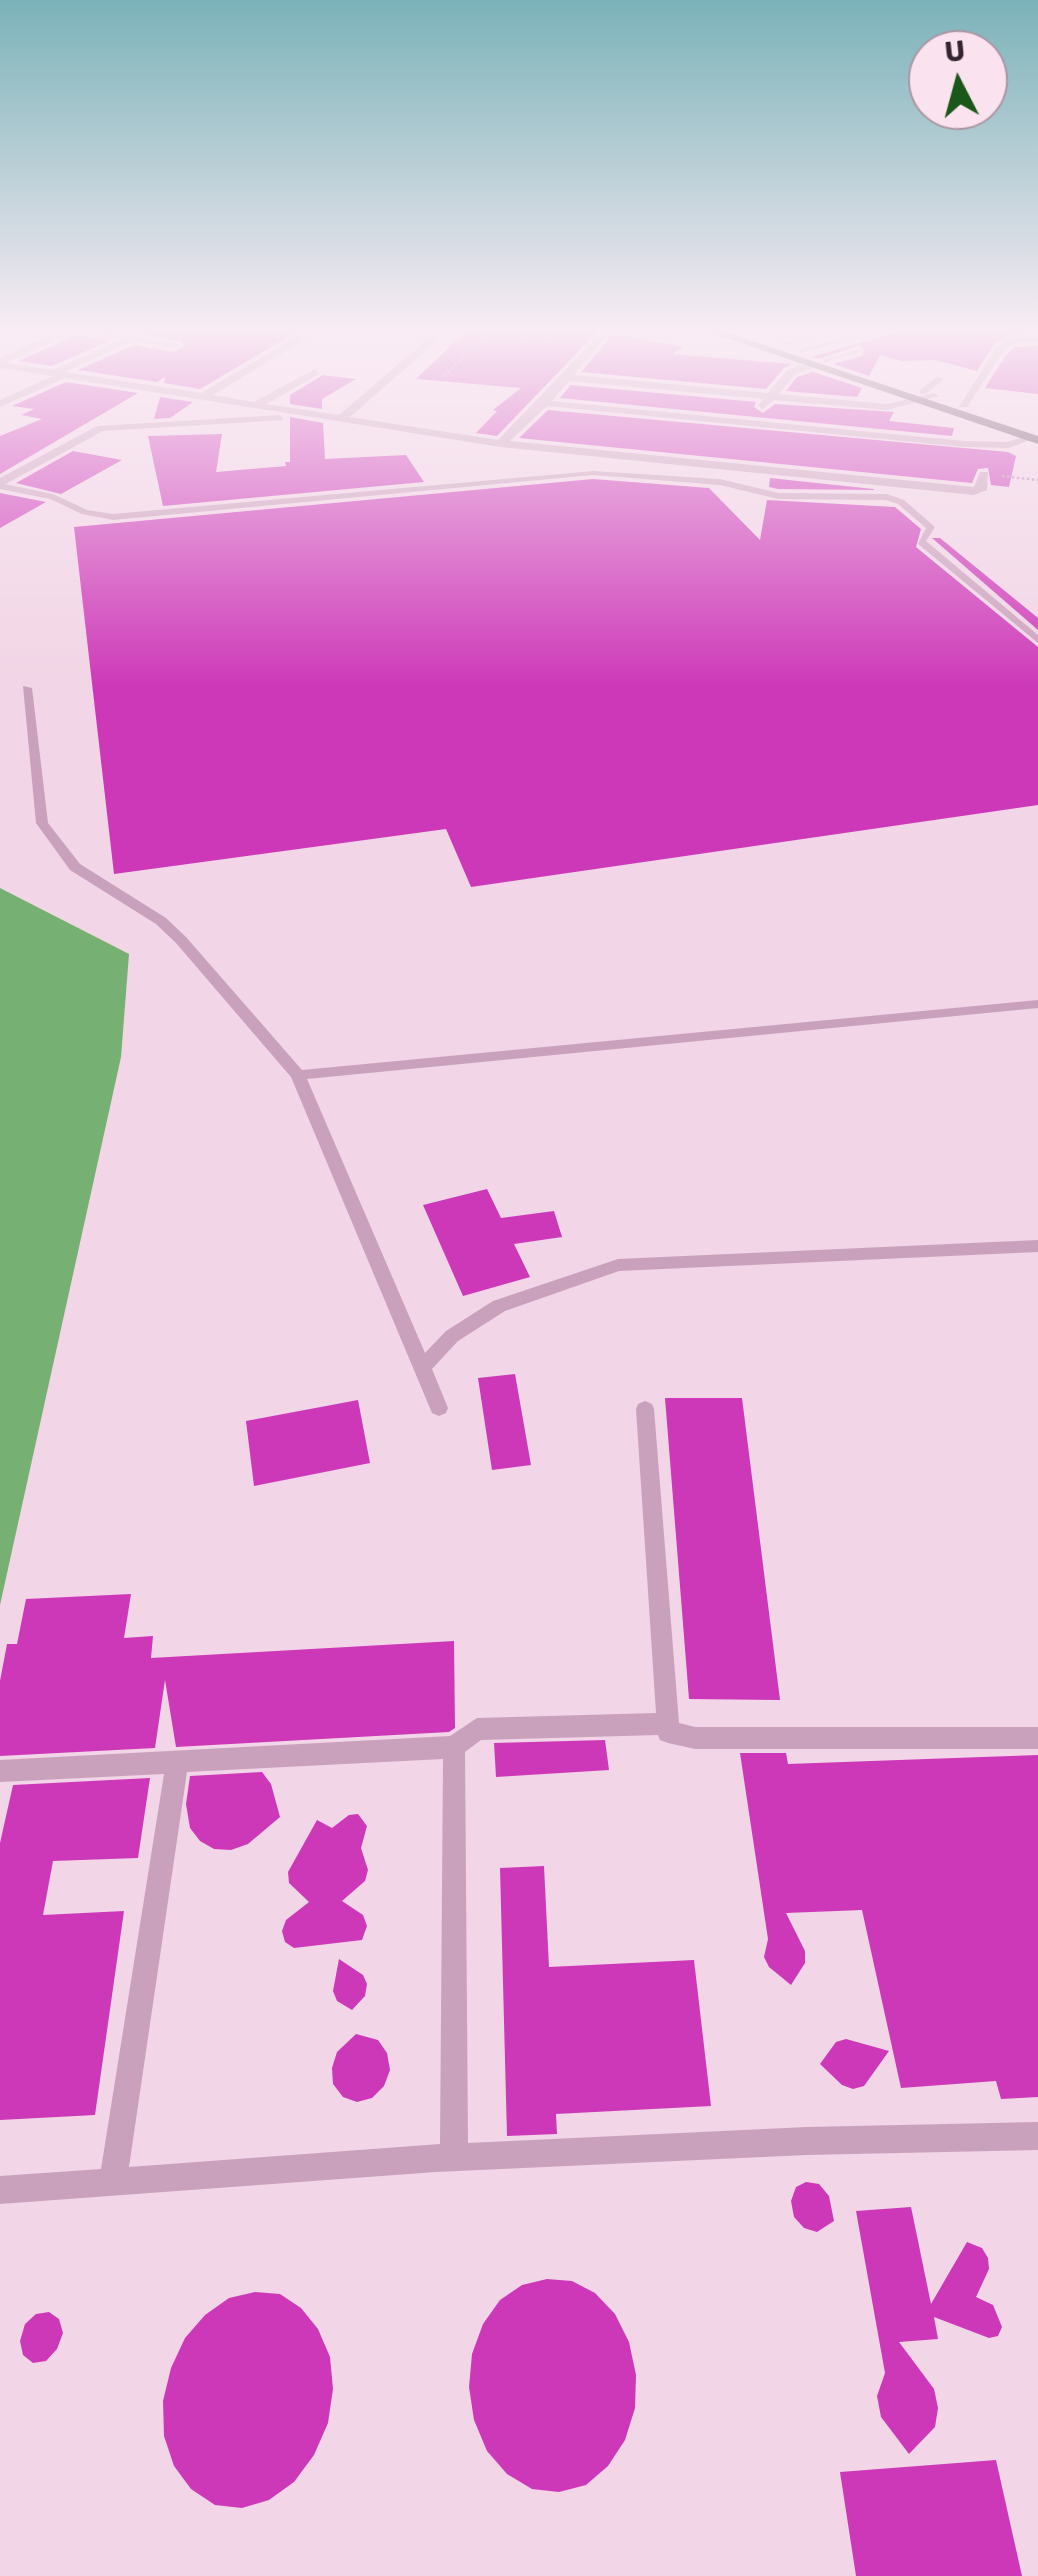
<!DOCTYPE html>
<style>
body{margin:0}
#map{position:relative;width:1038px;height:2576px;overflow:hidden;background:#f2d5e6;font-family:Rubik,sans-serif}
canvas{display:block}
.north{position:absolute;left:908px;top:30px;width:100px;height:100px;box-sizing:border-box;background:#fae2ef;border:2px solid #ab96a3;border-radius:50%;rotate:354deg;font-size:28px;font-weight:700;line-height:40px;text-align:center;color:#342431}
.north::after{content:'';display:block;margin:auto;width:35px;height:45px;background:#1a5718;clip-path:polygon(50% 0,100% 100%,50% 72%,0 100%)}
</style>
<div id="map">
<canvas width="1038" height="2576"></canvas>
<div class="north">U</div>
</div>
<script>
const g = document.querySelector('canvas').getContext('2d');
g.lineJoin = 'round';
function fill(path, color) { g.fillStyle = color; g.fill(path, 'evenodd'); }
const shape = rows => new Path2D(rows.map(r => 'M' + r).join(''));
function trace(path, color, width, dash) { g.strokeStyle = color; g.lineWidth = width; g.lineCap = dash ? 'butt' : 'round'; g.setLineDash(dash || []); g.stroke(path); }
fill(shape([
 [0,888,129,954,121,1057,0,1605]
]), '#77b073');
fill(shape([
 [105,327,305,327,200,389,164,383,165,377,157,382,78,370,134,345,174,352,184,346,181,341],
 [470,327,562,327,597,332,497,436,476,433,497,411,493,410,521,388,416,379],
 [915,327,1005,327,1033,333,1006,335,993,346,977,371,935,360,901,361,880,355,869,376,833,364,862,356,864,350,860,345,819,359,811,357],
 [613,334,683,347,673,354,792,364,784,368,766,389,581,372],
 [76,335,109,341,52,366,19,361],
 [1038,346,1038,394,985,388,1006,355,1015,347],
 [813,372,862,388,857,397,786,391,797,377],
 [323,375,356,379,322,399,322,409,290,404,290,395],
 [66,382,138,393,0,474,0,436,42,419,21,415,34,409,12,406],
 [571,385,756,402,754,407,763,413,775,404,894,412,889,421,954,428,952,436,560,398],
 [160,397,193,402,170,418,154,419],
 [548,410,1008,452,1016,456,1009,487,991,485,988,468,978,469,972,483,519,438],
 [290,417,323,423,325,459,406,455,424,482,163,506,148,436,222,434,216,472,286,466,285,462,290,462],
 [73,451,122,460,61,494,16,483],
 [770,478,873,489,875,490,778,489,769,487],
 [593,479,709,488,760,540,767,500,895,507,921,529,916,547,1038,647,1038,805,471,887,446,829,114,874,74,527],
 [0,493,46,502,0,528],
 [932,538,940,538,1038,618,1038,630],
 [487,1189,501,1218,554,1211,562,1237,514,1244,530,1277,463,1296,423,1205],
 [515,1374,531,1465,492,1470,478,1378],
 [665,1398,742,1398,780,1700,689,1699],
 [358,1400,370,1463,254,1486,246,1421],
 [131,1594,124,1638,153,1636,151,1658,454,1641,455,1728,449,1732,176,1747,165,1680,155,1748,0,1756,0,1681,7,1644,17,1644,26,1599],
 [605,1740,609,1770,496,1777,494,1743],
 [740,1753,786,1753,788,1764,1038,1755,1038,2097,1001,2099,996,2081,901,2088,862,1910,786,1913,805,1951,805,1963,791,1985,769,1967,764,1957,768,1939],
 [262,1772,271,1784,280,1817,248,1844,231,1850,214,1849,200,1841,190,1828,186,1804,190,1776],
 [150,1778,138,1858,53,1861,43,1915,124,1911,95,2115,0,2120,0,1843,13,1785],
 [358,1814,367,1826,361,1848,368,1870,365,1881,342,1901,363,1915,367,1926,362,1940,294,1948,285,1942,282,1931,286,1920,309,1902,289,1883,288,1872,317,1820,332,1828,349,1815],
 [544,1866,549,1967,694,1960,711,2106,556,2114,557,2134,507,2136,500,1868],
 [339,1959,363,1975,367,1984,365,1996,352,2010,337,2001,333,1991],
 [356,2034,378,2040,387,2053,390,2070,384,2086,372,2098,357,2102,343,2097,333,2084,332,2068,337,2052],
 [846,2039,889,2051,864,2086,853,2089,842,2085,820,2064,836,2042],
 [806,2182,819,2184,829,2196,834,2221,817,2232,804,2228,794,2217,791,2201,796,2187],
 [911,2207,931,2304,967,2242,982,2248,988,2258,989,2269,976,2297,993,2305,1002,2327,998,2336,989,2338,934,2317,938,2339,899,2342,934,2389,938,2408,935,2427,909,2454,881,2417,877,2396,885,2373,856,2211],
 [547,2279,572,2281,595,2293,615,2314,629,2342,636,2375,635,2408,625,2440,608,2466,586,2485,559,2492,532,2489,507,2474,487,2451,474,2420,469,2387,472,2354,483,2324,500,2300,522,2285],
 [255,2292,280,2294,301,2308,318,2329,330,2357,333,2389,328,2423,314,2455,294,2482,269,2500,242,2508,215,2505,191,2489,174,2466,164,2436,163,2401,171,2368,185,2338,205,2315,229,2298],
 [49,2312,59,2319,63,2333,57,2349,46,2361,33,2363,23,2355,20,2341,25,2324,36,2314],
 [996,2460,1022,2576,856,2576,840,2472]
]), '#cd38b8');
trace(shape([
 [952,327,968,331,962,341,983,346],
 [485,337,573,343],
 [444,376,490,332],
 [1002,476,1038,480]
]), '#b68ba8', 2.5, [2.5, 2.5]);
fill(shape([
 [831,330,855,338,800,353,798,350,844,338,831,334,781,346,778,344,831,330],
 [859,349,861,352,825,362,822,360,859,349],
 [937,377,944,379,926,394,920,394,920,390,937,377],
 [593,471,720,479,778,493,887,494,904,500,935,527,926,541,1038,635,1038,643,918,544,926,528,898,504,886,500,778,499,720,485,593,475,113,520,82,514,50,499,0,489,0,483,53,494,87,510,113,514,593,471],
 [23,686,32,688,48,823,80,864,166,918,186,937,302,1070,1038,1000,1038,1008,307,1079,425,1353,446,1331,493,1301,618,1259,1038,1240,1038,1252,619,1271,505,1311,458,1341,432,1369,448,1408,446,1413,439,1416,432,1413,291,1077,176,943,156,924,70,870,36,823,23,686],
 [645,1401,652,1404,654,1409,679,1723,695,1727,1038,1727,1038,1749,695,1749,668,1743,660,1740,658,1735,481,1740,465,1752,468,2143,807,2127,1038,2122,1038,2150,807,2155,436,2172,0,2204,0,2176,101,2169,164,1774,0,1782,0,1760,450,1736,477,1718,656,1713,636,1409,638,1404,645,1401],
 [443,1759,440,2144,129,2167,187,1772,443,1759]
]), '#caa1bc');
fill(shape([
 [61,327,84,327,180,345,175,348,133,341,65,372,201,393,313,327,325,327,213,395,254,402,315,369,319,374,266,404,339,415,442,327,453,327,350,417,498,440,605,329,610,332,574,375,768,393,787,370,814,361,818,366,795,374,779,394,887,404,934,393,939,396,887,410,774,400,763,409,758,406,763,399,569,381,552,401,964,441,1007,442,1030,435,1036,438,1008,448,964,447,547,406,510,441,974,487,980,472,988,472,987,490,974,495,501,447,65,378,0,407,0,400,53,376,0,368,0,358,64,329,61,327],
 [75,331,122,339,53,370,6,363,75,331],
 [1038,336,1038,342,1014,343,1003,352,967,407,959,407,996,348,1008,338,1038,336],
 [280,415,284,420,103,431,0,487,0,478,97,426,280,415]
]), '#caa1bc');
fill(shape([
 [694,327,710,327,1038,436,1038,444,694,327]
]), '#664860');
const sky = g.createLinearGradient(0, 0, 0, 688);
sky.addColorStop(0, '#7bb2b9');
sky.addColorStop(0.48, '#f9ecf4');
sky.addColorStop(1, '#f9ecf400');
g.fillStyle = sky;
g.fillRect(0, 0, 1038, 688);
</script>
